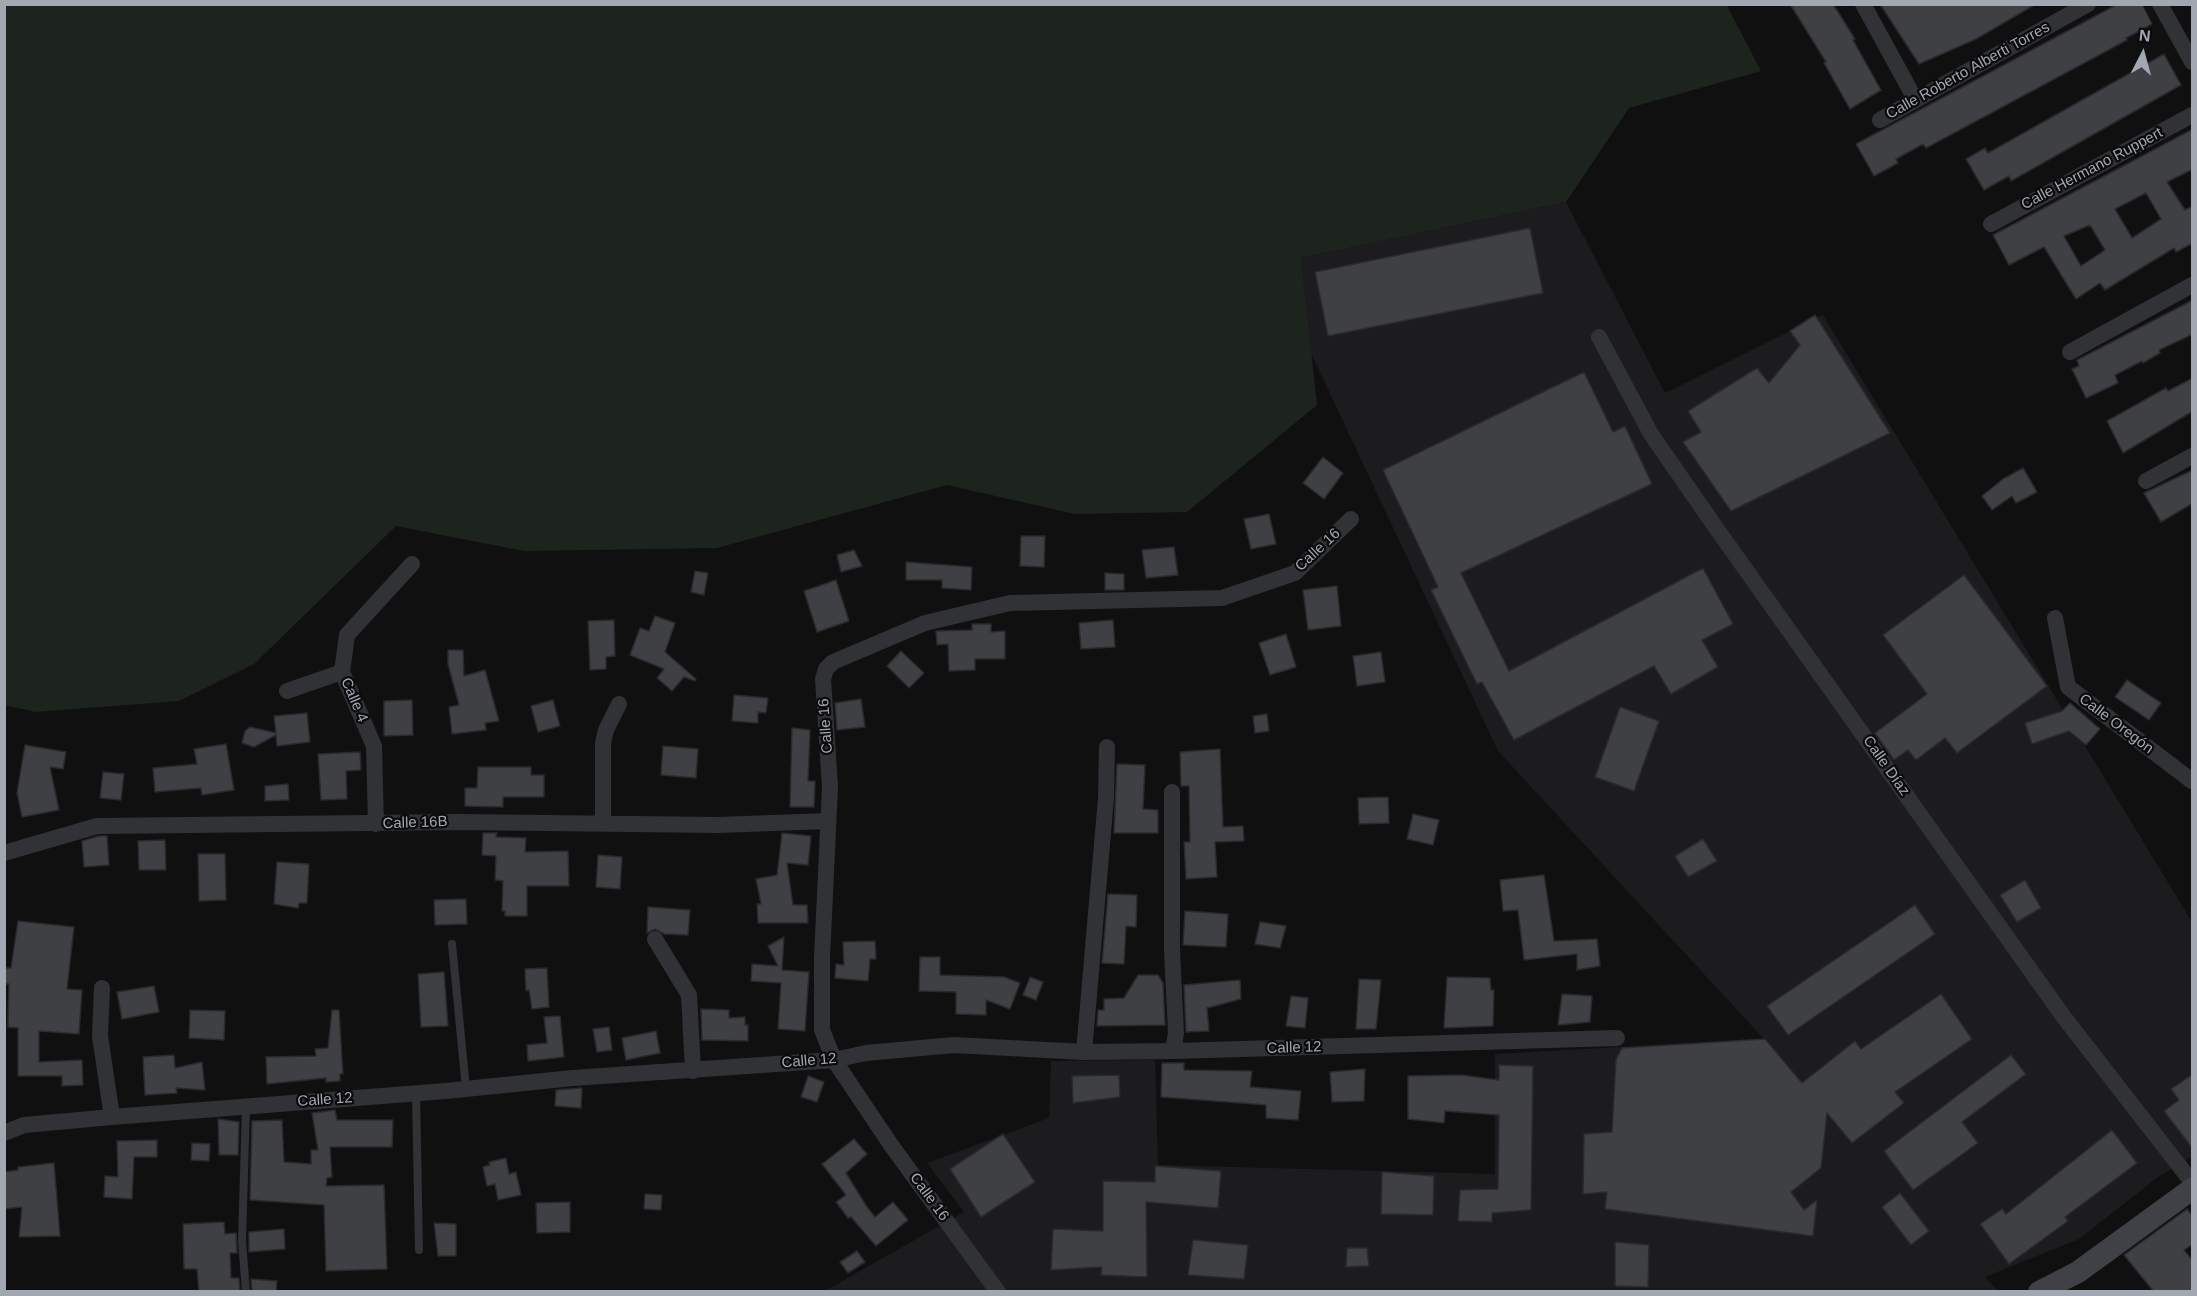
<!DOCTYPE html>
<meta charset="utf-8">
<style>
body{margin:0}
#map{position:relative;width:2197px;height:1296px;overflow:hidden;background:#101011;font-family:Arial,sans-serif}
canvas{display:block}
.frame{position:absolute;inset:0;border:6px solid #a2a7b1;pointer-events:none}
.north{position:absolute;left:2113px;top:24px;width:60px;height:60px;-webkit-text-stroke:4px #0b0b0c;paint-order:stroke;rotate:6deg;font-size:16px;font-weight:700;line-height:24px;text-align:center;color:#a2a7b1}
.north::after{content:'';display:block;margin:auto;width:21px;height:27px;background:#a2a7b1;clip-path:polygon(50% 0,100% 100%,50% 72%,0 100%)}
</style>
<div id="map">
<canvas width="2197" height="1296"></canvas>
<div class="frame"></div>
<div class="north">N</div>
</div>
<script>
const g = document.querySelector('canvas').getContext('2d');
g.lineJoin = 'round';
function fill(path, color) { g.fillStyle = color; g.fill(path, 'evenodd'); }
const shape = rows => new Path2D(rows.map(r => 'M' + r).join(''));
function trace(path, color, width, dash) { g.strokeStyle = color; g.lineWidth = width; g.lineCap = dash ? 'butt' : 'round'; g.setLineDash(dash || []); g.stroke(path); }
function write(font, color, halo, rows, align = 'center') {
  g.font = font + ' Arial,sans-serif'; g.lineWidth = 4.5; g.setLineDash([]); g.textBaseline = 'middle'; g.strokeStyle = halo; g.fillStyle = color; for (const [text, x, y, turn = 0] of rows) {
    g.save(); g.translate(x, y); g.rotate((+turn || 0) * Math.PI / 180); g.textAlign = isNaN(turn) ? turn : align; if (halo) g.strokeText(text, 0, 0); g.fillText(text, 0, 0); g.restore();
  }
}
fill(shape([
 [1566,202,1665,393,1823,315,2192,922,2192,1157,2158,1177,2079,1239,1985,1277,1998,1291,823,1292,964,1212,927,1163,1049,1118,1051,1061,1155,1060,1158,1165,1495,1174,1495,1054,1764,1039,1498,751,1311,353,1301,258]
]), '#1c1c1e');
fill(shape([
 [1726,4,1761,71,1629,108,1566,202,1301,258,1317,405,1187,512,1075,514,947,485,717,548,524,551,396,526,254,664,179,701,35,712,5,705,5,5]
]), '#1d241e');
const building = shape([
 [1790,4,1833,4,1855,39,1853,40,1881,90,1850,109,1824,63,1826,62,1790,4],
 [1880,4,2036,4,1976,39,1919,64,1880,4],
 [2118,4,2142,4,2152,24,2126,38,2127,40,1926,148,1923,144,1896,159,1898,163,1874,176,1856,144,2118,4],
 [2164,54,2181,85,2011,181,2009,176,1984,190,1966,159,1985,148,1988,153,2164,54],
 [2193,129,2193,169,2167,182,2185,210,2193,206,2193,243,2176,252,2174,248,2105,290,2100,283,2076,299,2044,247,2009,265,1993,235,2193,129],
 [2146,193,2161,219,2132,238,2115,209,2146,193],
 [2090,225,2105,250,2081,266,2064,236,2090,225],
 [1530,228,1543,293,1328,336,1315,272,1530,228],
 [2193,300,2193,334,2159,350,2160,353,2143,363,2142,361,2115,375,2118,383,2086,398,2072,369,2079,366,2077,360,2193,300],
 [1815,315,1890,433,1731,511,1683,442,1701,432,1688,411,1757,368,1769,383,1800,345,1790,331,1815,315],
 [1584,372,1613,432,1625,426,1652,484,1461,573,1509,671,1703,568,1733,624,1702,640,1718,667,1671,694,1654,666,1514,740,1482,682,1477,684,1431,590,1438,587,1383,470,1584,372],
 [2193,378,2193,411,2123,453,2107,421,2166,388,2168,391,2193,378],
 [1323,457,1343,473,1324,499,1303,483,1323,457],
 [2023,468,2037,492,2016,503,2012,496,1992,510,1982,496,2003,479,2023,468],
 [2193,470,2193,503,2161,522,2144,493,2193,470],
 [1269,514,1276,544,1251,549,1244,519,1269,514],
 [1021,536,1045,536,1044,567,1020,566,1021,536],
 [1174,547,1178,575,1146,578,1142,550,1174,547],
 [854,550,862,566,841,572,837,555,854,550],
 [906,562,972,567,971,590,942,588,942,580,906,580,906,562],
 [695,571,708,573,704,595,691,592,695,571],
 [1105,573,1124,574,1124,590,1105,590,1105,573],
 [1964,575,2047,686,1957,753,1945,738,1916,760,1908,750,1894,760,1875,733,1927,694,1883,635,1964,575],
 [836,580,849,621,817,632,804,591,836,580],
 [1337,586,1341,626,1308,630,1303,590,1337,586],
 [655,616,675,623,665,652,696,679,695,681,684,677,672,691,657,678,664,669,630,655,640,628,649,631,655,616],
 [614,620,615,656,606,657,606,669,590,670,588,621,614,620],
 [1113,620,1115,647,1081,649,1079,623,1113,620],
 [972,624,991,624,991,632,1005,631,1005,659,975,659,975,670,949,671,948,644,937,645,936,631,972,630,972,624],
 [1286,634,1296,667,1270,675,1259,643,1286,634],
 [448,650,463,650,464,676,485,670,499,721,485,723,486,730,452,734,449,707,459,705,448,664,448,650],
 [901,651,924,673,909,688,887,666,901,651],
 [1381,652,1385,682,1357,686,1353,656,1381,652],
 [2127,680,2161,703,2149,720,2115,697,2127,680],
 [734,695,768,698,766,713,758,712,758,723,732,721,734,695],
 [861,699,865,727,837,730,835,703,861,699],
 [412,700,413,735,384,736,384,701,412,700],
 [553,700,560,726,538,732,531,706,553,700],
 [2070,703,2100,729,2086,745,2069,731,2032,744,2025,723,2062,711,2070,703],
 [1620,707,1659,721,1634,791,1595,777,1620,707],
 [307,713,310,742,277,746,276,735,254,747,242,743,245,731,250,727,276,733,274,716,307,713],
 [1267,714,1269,731,1255,733,1253,716,1267,714],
 [792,728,810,730,808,781,815,781,814,807,790,807,792,728],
 [226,744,234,790,202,795,201,788,155,792,153,768,197,764,194,749,226,744],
 [25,745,66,752,63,769,50,767,59,810,22,817,17,793,25,745],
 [663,746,698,749,696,778,661,775,663,746],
 [1220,749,1223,827,1243,826,1244,841,1215,842,1217,877,1186,879,1184,842,1190,842,1189,786,1181,786,1180,752,1220,749],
 [360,752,361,770,346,771,347,799,321,800,318,754,360,752],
 [1117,764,1145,765,1143,809,1158,810,1158,833,1114,833,1117,764],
 [478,767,531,767,531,775,544,775,544,797,503,797,503,807,465,806,465,788,477,788,478,767],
 [103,772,124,774,121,800,100,798,103,772],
 [288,784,289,800,265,801,265,786,288,784],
 [1388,797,1389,823,1359,824,1358,798,1388,797],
 [1413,814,1439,820,1433,845,1407,839,1413,814],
 [483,833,497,833,496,837,526,838,525,852,568,851,569,886,527,886,527,916,505,916,505,911,502,911,503,881,495,880,496,856,482,855,483,833],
 [782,833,811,836,808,865,787,863,793,905,807,905,808,923,758,923,757,904,761,904,756,879,777,875,782,833],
 [99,836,107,836,109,865,84,867,82,841,99,836],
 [1703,839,1717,861,1688,877,1675,856,1703,839],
 [165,840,166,870,139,870,138,841,165,840],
 [198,854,225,854,226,900,199,901,198,854],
 [598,855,622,857,620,889,596,887,598,855],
 [277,862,309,864,307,903,299,903,298,908,274,904,277,862],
 [1544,875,1554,941,1597,939,1600,966,1577,970,1577,954,1524,960,1518,910,1503,911,1500,880,1544,875],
 [2025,880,2041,908,2017,922,2000,895,2025,880],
 [1108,894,1137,895,1136,927,1126,926,1124,964,1102,963,1108,894],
 [466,899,467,924,435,925,434,900,466,899],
 [1915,905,1935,934,1788,1035,1767,1006,1915,905],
 [648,907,690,910,688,935,664,934,655,929,647,933,648,907],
 [1185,911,1228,914,1226,947,1183,945,1185,911],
 [18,921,74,927,67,989,82,990,79,1034,39,1031,39,1062,82,1060,83,1085,62,1086,62,1076,18,1076,18,1028,8,1027,9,984,4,984,4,975,5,968,11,968,18,921],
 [1260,922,1286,926,1280,948,1255,944,1260,922],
 [784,937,782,970,809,972,805,1031,778,1029,781,983,751,981,752,964,778,966,768,946,784,937],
 [875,941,876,959,870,959,868,981,835,978,836,964,844,965,843,942,875,941],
 [920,957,940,957,940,975,1004,977,1020,983,1010,1009,986,1000,986,1015,956,1014,956,992,919,991,920,957],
 [547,968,549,1007,532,1009,529,990,526,991,525,969,547,968],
 [444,972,448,1026,421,1027,418,974,444,972],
 [1138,975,1158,975,1163,983,1165,1025,1097,1026,1098,1010,1104,1010,1104,999,1124,998,1138,975],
 [1030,977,1043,982,1036,1000,1023,995,1030,977],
 [1447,977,1490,978,1491,990,1494,990,1493,1026,1444,1028,1447,977],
 [1359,979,1381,980,1376,1029,1356,1029,1359,979],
 [1240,980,1241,999,1207,1008,1209,1031,1186,1032,1184,985,1240,980],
 [154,986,159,1012,122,1019,117,992,154,986],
 [1562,994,1592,996,1590,1022,1558,1025,1562,994],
 [1941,994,1972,1039,1895,1092,1904,1103,1852,1143,1827,1113,1821,1168,1791,1192,1804,1210,1817,1200,1813,1236,1605,1209,1607,1192,1583,1194,1584,1134,1612,1132,1616,1059,1622,1048,1765,1039,1802,1083,1855,1041,1861,1049,1941,994],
 [1291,996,1308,998,1305,1028,1286,1026,1291,996],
 [701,1009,729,1010,729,1018,745,1017,745,1025,748,1025,748,1041,702,1040,701,1009],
 [190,1010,225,1011,224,1040,189,1038,190,1010],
 [332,1010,339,1010,343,1074,340,1074,340,1081,326,1082,326,1078,267,1084,266,1057,316,1056,315,1049,328,1048,332,1010],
 [560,1016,564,1057,528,1061,527,1045,547,1043,544,1017,560,1016],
 [609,1027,612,1050,597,1052,593,1029,609,1027],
 [656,1031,660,1053,626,1060,622,1038,656,1031],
 [174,1055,175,1068,202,1062,205,1090,176,1088,177,1093,145,1095,143,1057,174,1055],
 [2011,1055,2026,1074,1962,1122,1978,1143,1913,1190,1884,1151,2011,1055],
 [1162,1063,1184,1063,1184,1070,1252,1071,1250,1087,1301,1091,1298,1120,1266,1118,1266,1105,1161,1097,1162,1063],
 [1499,1065,1533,1066,1531,1210,1492,1213,1492,1222,1458,1221,1460,1190,1498,1189,1499,1115,1445,1111,1444,1123,1408,1119,1408,1076,1461,1075,1499,1080,1499,1065],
 [1365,1069,1364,1101,1332,1102,1330,1072,1365,1069],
 [2193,1074,2193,1149,2164,1111,2179,1100,2171,1089,2193,1074],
 [1119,1075,1120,1097,1073,1103,1072,1076,1119,1075],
 [808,1076,824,1082,817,1102,801,1097,808,1076],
 [582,1088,581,1108,555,1106,556,1090,582,1088],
 [335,1110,337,1120,393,1120,392,1147,330,1147,332,1177,327,1178,326,1186,384,1185,387,1269,326,1271,324,1205,250,1200,252,1121,282,1120,284,1162,311,1164,311,1150,318,1150,312,1113,335,1110],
 [218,1119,239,1122,238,1155,219,1155,218,1119],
 [2112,1130,2137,1163,2065,1217,2068,1221,2009,1264,1980,1224,2002,1209,2006,1214,2112,1130],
 [1003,1134,1035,1182,981,1217,950,1169,1003,1134],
 [854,1139,867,1154,846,1173,867,1207,875,1217,893,1202,908,1220,876,1246,851,1217,848,1218,836,1202,846,1195,822,1164,854,1139],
 [157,1140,157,1157,134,1157,132,1199,104,1197,105,1176,118,1177,117,1141,157,1140],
 [192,1143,210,1144,209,1161,191,1160,192,1143],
 [506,1158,509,1174,516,1172,521,1195,498,1200,495,1184,487,1186,483,1167,490,1165,489,1162,506,1158],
 [54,1163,60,1236,19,1237,22,1207,4,1209,4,1172,18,1170,18,1167,54,1163],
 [1155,1166,1221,1171,1218,1208,1146,1202,1147,1277,1101,1275,1102,1267,1051,1270,1053,1229,1103,1231,1103,1181,1155,1182,1155,1166],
 [1382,1172,1434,1176,1433,1215,1381,1214,1382,1172],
 [1900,1193,1929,1231,1911,1245,1882,1207,1900,1193],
 [645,1194,662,1195,661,1210,644,1209,645,1194],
 [570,1202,570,1232,537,1233,536,1203,570,1202],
 [2187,1209,2193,1217,2193,1244,2184,1250,2193,1261,2193,1292,2154,1292,2124,1255,2187,1209],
 [224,1222,225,1234,236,1233,237,1253,230,1253,231,1278,239,1278,240,1292,199,1292,197,1269,184,1269,183,1224,224,1222],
 [434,1223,456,1224,456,1256,438,1256,434,1223],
 [284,1229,285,1249,249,1252,249,1232,284,1229],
 [1193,1240,1248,1245,1244,1279,1188,1275,1193,1240],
 [1615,1242,1649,1245,1648,1287,1615,1286,1615,1242],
 [1347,1248,1367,1248,1369,1266,1346,1267,1347,1248],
 [857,1251,865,1262,848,1273,840,1262,857,1251],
 [251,1279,277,1281,276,1292,252,1292,251,1279]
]);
fill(building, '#3f4044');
trace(building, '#2a2a2d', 1.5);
trace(shape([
 [452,944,466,1089],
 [416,1093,419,1250],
 [246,1292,242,1241,246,1107]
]), '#313236', 8);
trace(shape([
 [1863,4,1915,99],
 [2160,4,2192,62],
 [1880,120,2088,4],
 [1991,224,2192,115],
 [1599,337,1651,434,1714,525,2063,1016,2192,1182],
 [2070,352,2192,285],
 [2146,481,2192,456],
 [2055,618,2068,687,2192,781],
 [287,691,342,672],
 [1172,792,1172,950,1176,1033,1173,1051],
 [603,822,603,743,606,730,619,704],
 [376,824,374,746,342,672,347,635,412,564],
 [4,853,97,826,458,822,718,825,828,821],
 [655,939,689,995,693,1071],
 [102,988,100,1036,112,1117],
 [1084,1052,1106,798,1107,747],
 [4,1133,24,1125,112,1117,446,1091,573,1078,834,1060,866,1053,954,1045,1084,1052,1173,1051,1617,1038],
 [998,1292,891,1145,834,1060,822,1030,822,958,830,787,823,679,826,669,833,662,925,623,1010,603,1222,598,1295,573,1351,519]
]), '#313236', 16);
trace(shape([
 [2039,1292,2078,1272,2192,1189]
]), '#404146', 22);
write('15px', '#a2a7b1', '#0b0b0c', [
 ["Calle Roberto Alberti Torres",1968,71,-29],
 ["Calle Hermano Ruppert",2092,169,-28],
 ["Calle 16",1318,550,-43],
 ["Calle 4",354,700,67],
 ["Calle Oregón",2116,724,37],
 ["Calle 16",826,726,-94],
 ["Calle Díaz",1886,766,55],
 ["Calle 16B",415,823,-2],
 ["Calle 12",1294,1048,-2],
 ["Calle 12",809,1061,-5],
 ["Calle 12",325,1100,-4],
 ["Calle 16",929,1197,54]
]);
</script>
